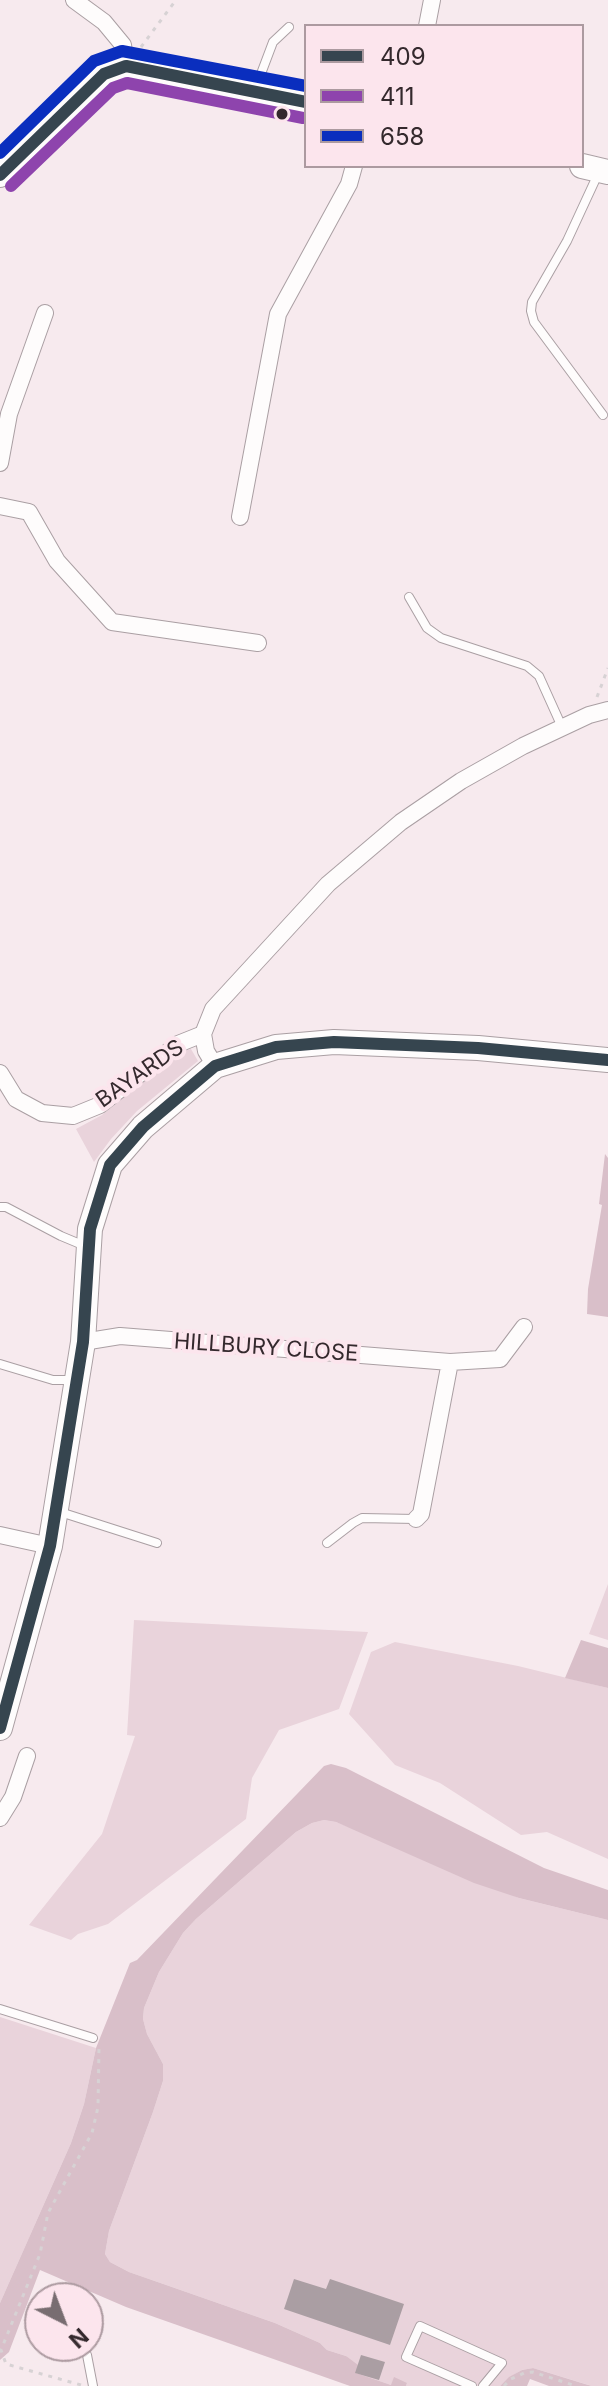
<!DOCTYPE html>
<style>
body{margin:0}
#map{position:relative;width:608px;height:2386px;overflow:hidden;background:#f7eaee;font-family:Inter,sans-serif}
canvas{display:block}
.legend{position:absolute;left:304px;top:24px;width:280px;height:144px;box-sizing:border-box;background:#fce5ed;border:2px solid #ac9aa0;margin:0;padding:10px 14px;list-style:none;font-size:24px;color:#34292d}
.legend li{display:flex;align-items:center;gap:16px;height:40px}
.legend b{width:40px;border:2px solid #ac9aa0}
.north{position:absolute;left:24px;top:2282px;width:80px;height:80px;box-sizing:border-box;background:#fce5ed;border:2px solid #ac9aa0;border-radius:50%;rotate:138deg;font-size:22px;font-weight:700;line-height:32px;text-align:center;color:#34292d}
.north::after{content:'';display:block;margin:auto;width:28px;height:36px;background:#786d71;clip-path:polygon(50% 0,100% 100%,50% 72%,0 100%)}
</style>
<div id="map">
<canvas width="608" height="2386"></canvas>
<ul class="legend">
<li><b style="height:10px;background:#36454f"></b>409</li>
<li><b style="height:10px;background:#8e44ad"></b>411</li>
<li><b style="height:10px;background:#0a2ebe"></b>658</li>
</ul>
<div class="north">N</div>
</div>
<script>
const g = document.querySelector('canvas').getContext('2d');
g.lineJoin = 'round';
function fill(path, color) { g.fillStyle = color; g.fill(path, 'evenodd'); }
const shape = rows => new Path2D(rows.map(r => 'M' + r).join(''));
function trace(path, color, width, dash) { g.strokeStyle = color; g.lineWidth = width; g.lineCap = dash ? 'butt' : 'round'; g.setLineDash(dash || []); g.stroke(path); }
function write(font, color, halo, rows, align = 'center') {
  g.font = font + ' Inter,sans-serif'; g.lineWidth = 8; g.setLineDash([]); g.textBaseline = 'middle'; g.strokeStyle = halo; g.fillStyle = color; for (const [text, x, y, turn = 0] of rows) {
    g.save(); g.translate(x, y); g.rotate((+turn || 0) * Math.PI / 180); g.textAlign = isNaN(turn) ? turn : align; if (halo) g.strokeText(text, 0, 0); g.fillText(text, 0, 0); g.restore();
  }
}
fill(shape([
 [191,1049,198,1061,137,1111,111,1139,94,1162,76,1129,102,1115,181,1051],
 [608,1584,608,1640,589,1634],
 [134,1620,368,1632,339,1709,279,1730,252,1778,246,1819,108,1924,78,1934,71,1940,29,1925,102,1834,135,1736,127,1735],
 [395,1642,518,1666,608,1688,608,1859,547,1832,521,1835,440,1783,395,1765,349,1714,371,1652],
 [324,1820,336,1822,369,1835,519,1898,608,1920,608,2386,592,2386,533,2368,522,2370,510,2377,500,2386,406,2386,407,2383,391,2385,355,2373,346,2356,327,2350,320,2343,275,2323,129,2272,110,2262,105,2254,109,2231,153,2112,163,2081,163,2064,147,2034,143,2019,144,2008,159,1972,183,1933,196,1919,296,1832,312,1823],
 [0,2017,96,2048,84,2104,71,2143,0,2303]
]), '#e9d3db');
fill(shape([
 [605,1154,608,1158,608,1317,587,1314,588,1289,602,1205,599,1204],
 [581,1640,608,1648,608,1688,565,1678],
 [331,1764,346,1768,544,1868,608,1890,608,1920,519,1898,474,1883,336,1822,324,1820,312,1823,296,1832,196,1919,183,1933,159,1972,144,2008,143,2019,147,2034,163,2064,163,2081,153,2112,109,2231,105,2254,110,2262,129,2272,275,2323,320,2343,327,2350,346,2356,358,2365,356,2373,391,2385,394,2377,407,2383,406,2386,350,2386,126,2307,40,2270,9,2352,0,2360,0,2303,71,2143,84,2104,96,2048,130,1963,137,1960,324,1766],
 [533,2368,585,2384,592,2386,549,2386,530,2379,527,2386,500,2386,509,2377,522,2370]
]), '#d9bfc9');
fill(shape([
 [294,2279,326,2289,330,2279,404,2304,390,2345,284,2309],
 [361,2355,385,2362,379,2380,355,2373]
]), '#aa9ea3');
const lane = shape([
 [256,87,273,42,289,27],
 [598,174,567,241,532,302,531,311,534,322,603,415],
 [409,597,427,628,441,638,527,666,539,676,562,727],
 [0,1207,6,1207,61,1236,85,1246],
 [0,1364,53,1380,72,1380],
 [57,1511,157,1543],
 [327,1543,353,1523,362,1518,416,1519],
 [0,2009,93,2038],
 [87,2355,93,2386],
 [472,2386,406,2357,420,2326,502,2363,483,2386]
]);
const street = shape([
 [74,0,104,22,123,45,126,66],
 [427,26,432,0],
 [0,463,9,414,45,313],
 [0,506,29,512,57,561,112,622,258,643],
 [240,517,278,314,349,184,354,166],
 [215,1066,206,1051,203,1034,213,1009,328,884,401,822,461,781,523,746,589,715,608,710],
 [0,1073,16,1099,42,1113,73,1116,100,1105,178,1044,203,1034],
 [83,1342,120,1336,450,1362,500,1359,524,1327],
 [416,1519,421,1514,450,1362],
 [0,1535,50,1546],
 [0,1818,13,1797,27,1756]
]);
const secondary = shape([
 [582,166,608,172],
 [0,175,104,74,126,66,306,102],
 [0,1728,50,1546,83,1342,90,1229,110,1165,143,1127,215,1066,276,1047,334,1042,478,1048,608,1060]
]);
trace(lane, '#aa9fa3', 10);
trace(street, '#aa9fa3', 18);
trace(secondary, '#aa9fa3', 26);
trace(shape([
 [141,47,176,0],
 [597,697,608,668],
 [81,2385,6,2364,1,2350,40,2254,48,2213,92,2133,98,2107,99,2047],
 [504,2386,511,2379,524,2373,533,2372,576,2386]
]), '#d7d2d4', 3, [4, 6]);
trace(lane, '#fefcfc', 8);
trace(street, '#fefcfc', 16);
trace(secondary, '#fefcfc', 24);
trace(shape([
 [0,175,104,74,126,66,306,102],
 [0,1728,50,1546,83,1342,90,1229,110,1165,143,1127,215,1066,276,1047,334,1042,478,1048,608,1060]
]), '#36454f', 12);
trace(shape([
 [11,186,113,88,127,83,303,118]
]), '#8e44ad', 12);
trace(shape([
 [0,153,94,61,122,51,306,86]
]), '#0a2ebe', 12);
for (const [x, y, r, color] of [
 [282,114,7,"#34292d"]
]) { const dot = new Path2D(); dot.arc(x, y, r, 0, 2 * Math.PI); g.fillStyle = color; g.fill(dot); trace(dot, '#fce5ed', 3); }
write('22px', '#34292d', '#fce5ed', [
 ["BAYARDS",140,1074,-35],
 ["HILLBURY CLOSE",266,1348,4]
]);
</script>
